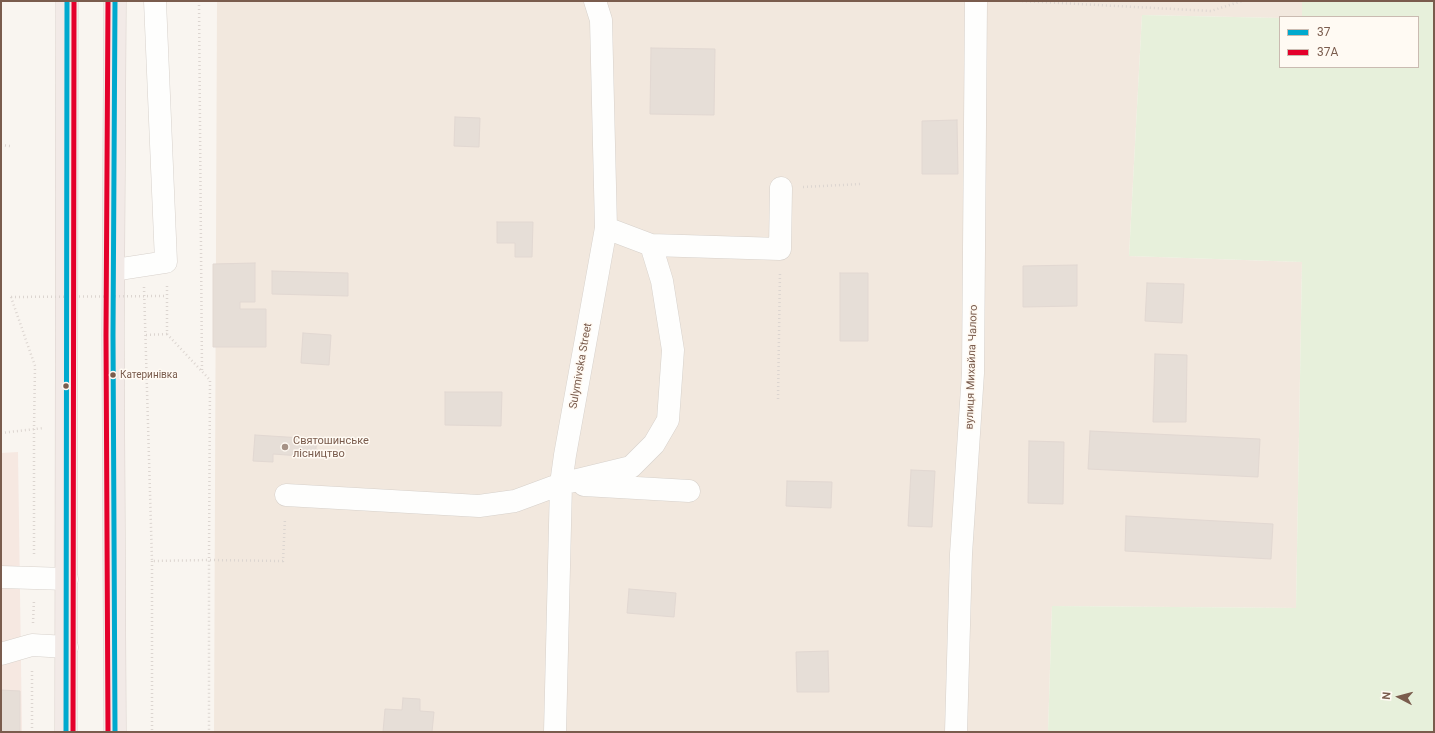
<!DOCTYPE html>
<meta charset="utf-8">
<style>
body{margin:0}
#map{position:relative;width:1435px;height:733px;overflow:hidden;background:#f9f5f0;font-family:Roboto,sans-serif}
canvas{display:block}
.frame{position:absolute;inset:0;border:2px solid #7a5c4d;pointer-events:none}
.legend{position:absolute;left:1279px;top:16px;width:140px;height:52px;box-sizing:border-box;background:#fffaf3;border:1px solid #cabbb1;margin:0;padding:5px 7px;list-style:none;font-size:12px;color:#7a5c4d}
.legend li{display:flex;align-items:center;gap:8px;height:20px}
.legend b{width:20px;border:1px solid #cabbb1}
.north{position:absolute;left:1379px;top:677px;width:40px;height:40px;-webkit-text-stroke:3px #fffaf3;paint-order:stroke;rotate:276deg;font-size:11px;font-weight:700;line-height:16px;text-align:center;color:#7a5c4d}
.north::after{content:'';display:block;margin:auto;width:14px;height:18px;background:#7a5c4d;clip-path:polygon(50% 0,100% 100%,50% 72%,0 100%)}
</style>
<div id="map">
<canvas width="1435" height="733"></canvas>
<div class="frame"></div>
<ul class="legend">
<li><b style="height:5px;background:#00a9ce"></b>37</li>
<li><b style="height:5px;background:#e4002b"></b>37А</li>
</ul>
<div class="north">N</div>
</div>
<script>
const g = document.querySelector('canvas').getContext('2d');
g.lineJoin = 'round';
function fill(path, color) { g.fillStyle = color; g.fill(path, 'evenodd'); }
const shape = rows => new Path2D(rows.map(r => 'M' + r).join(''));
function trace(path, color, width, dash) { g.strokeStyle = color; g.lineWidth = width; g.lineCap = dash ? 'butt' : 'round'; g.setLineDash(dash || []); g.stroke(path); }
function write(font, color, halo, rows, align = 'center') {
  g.font = font + ' Roboto,sans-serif'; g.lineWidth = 3; g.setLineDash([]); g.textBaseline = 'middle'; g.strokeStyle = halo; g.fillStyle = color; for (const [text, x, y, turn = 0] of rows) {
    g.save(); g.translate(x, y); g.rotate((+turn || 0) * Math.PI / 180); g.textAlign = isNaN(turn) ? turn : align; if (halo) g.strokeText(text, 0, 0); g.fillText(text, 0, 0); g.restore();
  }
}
fill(shape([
 [217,1,1302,1,1302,17,1280,17,1280,18,1142,15,1129,256,1302,262,1296,608,1052,606,1048,732,214,732]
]), '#f2e8de');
fill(shape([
 [18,452,22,732,1,732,1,453]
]), '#f6e8e1');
fill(shape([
 [1302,1,1434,1,1434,732,1048,732,1052,606,1296,608,1302,262,1129,256,1142,15,1280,18,1280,67,1418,67,1418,17,1302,17]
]), '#e7f0db');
const building = shape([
 [651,48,715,49,714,115,650,114,651,48],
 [455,117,480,118,479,147,454,146,455,117],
 [957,120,958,174,922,174,922,121,957,120],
 [497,222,533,222,532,257,515,257,515,243,497,243,497,222],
 [255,263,255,302,240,302,240,309,266,309,266,347,213,347,213,264,255,263],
 [1077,265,1077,306,1023,307,1023,266,1077,265],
 [272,271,348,273,348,296,272,294,272,271],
 [840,273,868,273,868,341,840,341,840,273],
 [1147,283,1184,284,1182,323,1145,321,1147,283],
 [303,333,331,335,329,365,301,363,303,333],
 [1155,354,1187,355,1186,422,1153,422,1155,354],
 [445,392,502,392,501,426,445,425,445,392],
 [1090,431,1260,439,1258,477,1088,469,1090,431],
 [255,435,317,439,315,457,273,454,273,462,253,461,255,435],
 [1029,441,1064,442,1063,504,1028,503,1029,441],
 [911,470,935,471,932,527,908,526,911,470],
 [787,481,832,482,831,508,786,506,787,481],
 [1126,516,1273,524,1271,559,1125,551,1126,516],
 [629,589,676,593,674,617,627,613,629,589],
 [828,651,829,692,797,692,796,652,828,651],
 [1,690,20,691,20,732,1,732,1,690],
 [403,698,420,699,420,711,434,712,432,732,383,732,385,709,402,710,403,698]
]);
fill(building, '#e6ded7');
trace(building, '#e2d8d2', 1);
const minor = shape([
 [606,228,651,245,780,249,781,188],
 [114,270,166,262,155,1],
 [584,485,689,491],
 [286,495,479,506,515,501,561,484,631,467,654,444,668,420,673,350,662,281,651,245],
 [1,577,67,579],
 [1,654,32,645,67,647],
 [555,732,561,484,565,455,606,228,601,20,595,1],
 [956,732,961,554,973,373,976,1]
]);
const highway = shape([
 [115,1,113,335,115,732],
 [66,732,67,1]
]);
trace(minor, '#d7d1cb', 23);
trace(highway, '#dad1cc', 23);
trace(shape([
 [199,1,202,371],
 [1022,1,1211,11,1242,1],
 [1,145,10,146],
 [803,187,861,184],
 [144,287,152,561,209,560,209,732],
 [11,297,35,366,34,429,34,557],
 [167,334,210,380,209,560,283,561,285,518],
 [146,335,167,334,167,284],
 [778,399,780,271],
 [1,433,44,428],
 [152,561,152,732],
 [33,623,34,600],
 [32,732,32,668]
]), '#dcd5d0', 2.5, [1, 3]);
trace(minor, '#fefefd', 22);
trace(highway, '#f2eae7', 22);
trace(shape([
 [11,297,167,296]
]), '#dcd5d0', 2.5, [1, 3]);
trace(shape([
 [115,1,113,335,115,732],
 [66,732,67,1]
]), '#00a9ce', 5);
trace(shape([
 [108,1,106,335,108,732],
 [73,732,74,1]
]), '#e4002b', 5);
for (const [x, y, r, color] of [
 [113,375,3.5,"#7a5c4d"],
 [66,386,3.5,"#7a5c4d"],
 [285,447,4,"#a69286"]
]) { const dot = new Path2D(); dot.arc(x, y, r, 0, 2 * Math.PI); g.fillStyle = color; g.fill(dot); trace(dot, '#fffaf3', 1.5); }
write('10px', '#7a5c4d', '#fffaf3', [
 ["Катеринівка",120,375]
], 'left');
write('11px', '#7a5c4d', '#fffaf3', [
 ["Sulymivska Street",581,366,-80],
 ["вулиця Михайла Чалого",972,367,-88]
]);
write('11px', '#7a5c4d', '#fffaf3', [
 ["Святошинське",293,441],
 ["лісництво",293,454]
], 'left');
</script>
